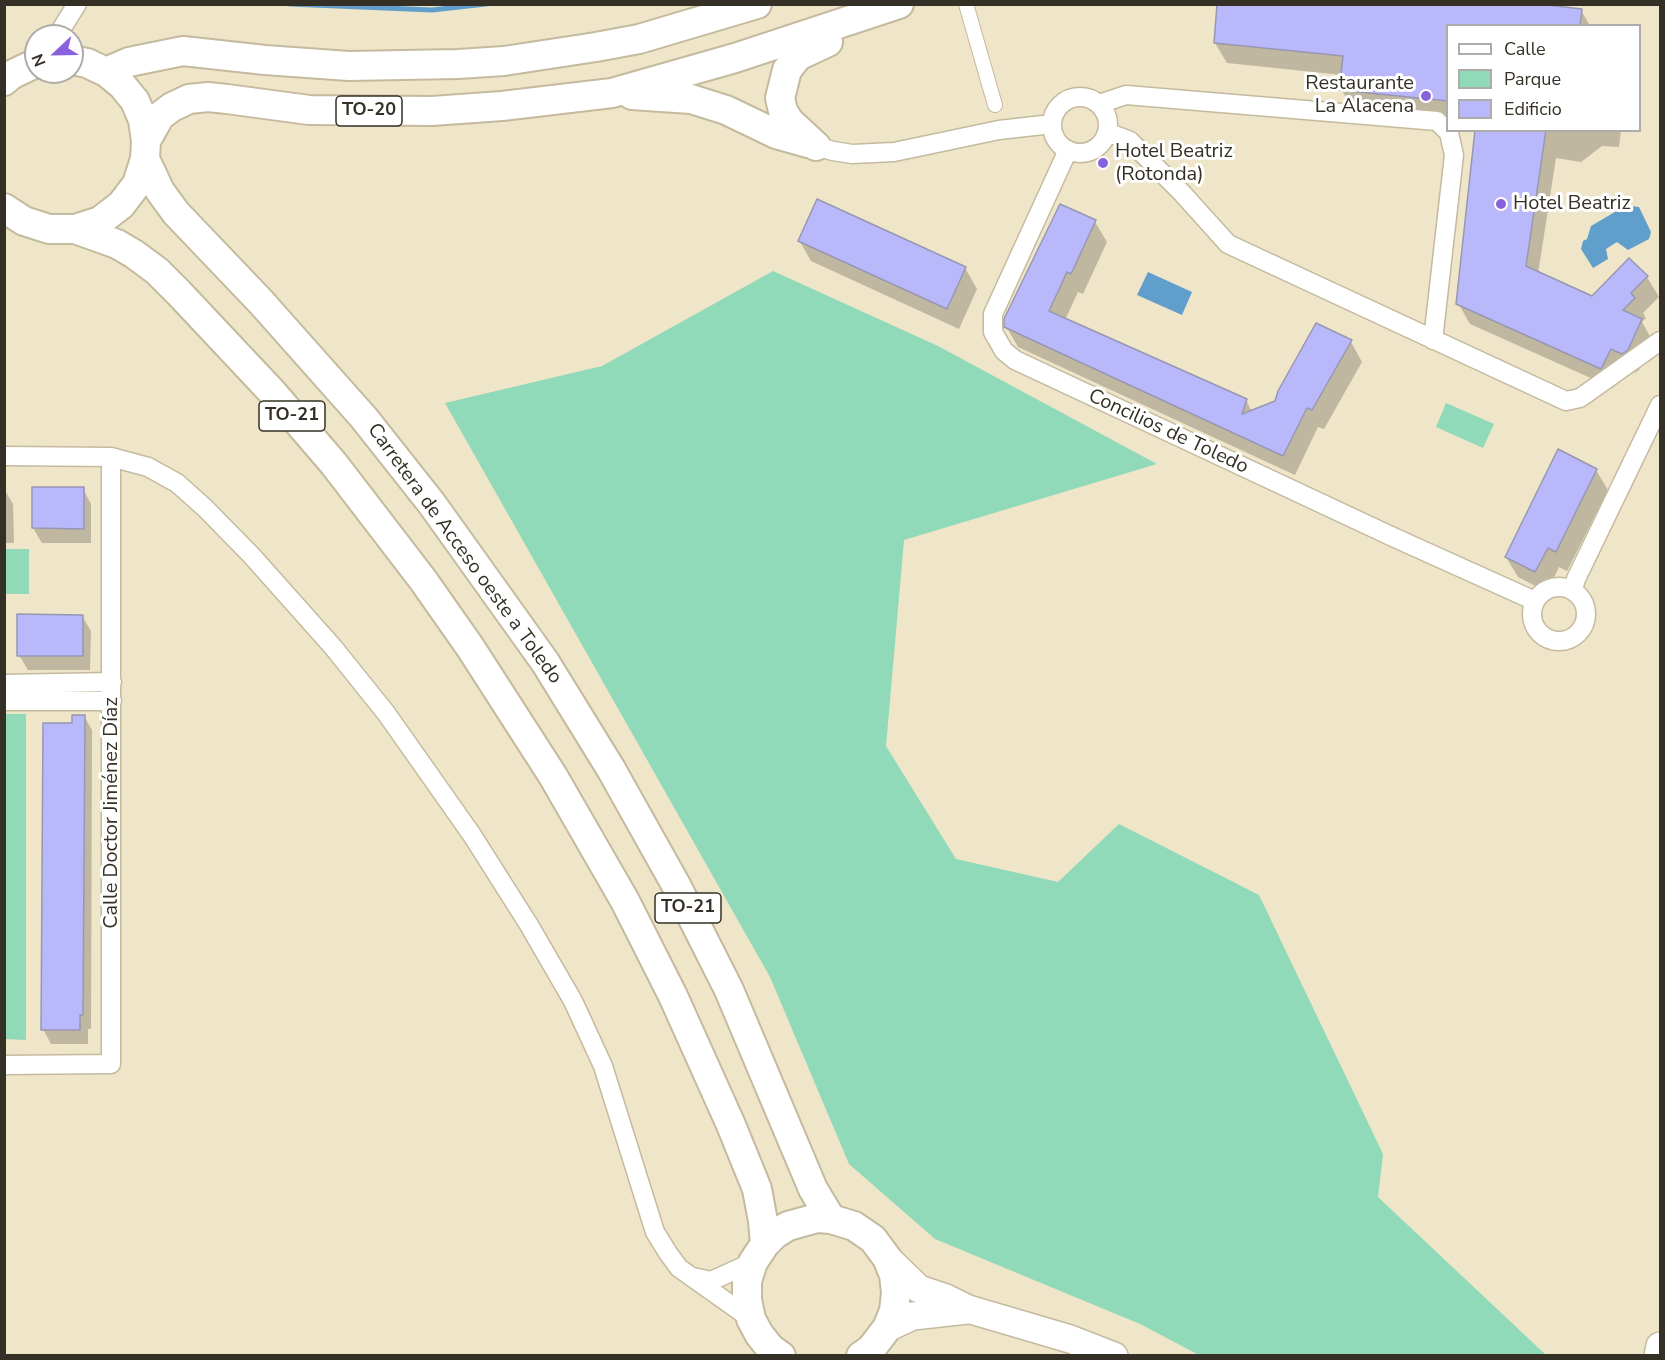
<!DOCTYPE html>
<meta charset="utf-8">
<style>
body{margin:0}
#map{position:relative;width:1665px;height:1360px;overflow:hidden;background:#efe5c8;font-family:"Nunito Sans",sans-serif}
canvas{display:block}
.frame{position:absolute;inset:0;border:6px solid #343025;pointer-events:none}
.legend{position:absolute;left:1446px;top:24px;width:195px;height:108px;box-sizing:border-box;background:#fff;border:2px solid #aeaca8;margin:0;padding:8px 10px;list-style:none;font-size:18px;color:#343025}
.legend li{display:flex;align-items:center;gap:12px;height:30px}
.legend b{width:30px;border:2px solid #aeaca8}
.north{position:absolute;left:24px;top:24px;width:60px;height:60px;box-sizing:border-box;background:#fff;border:2px solid #aeaca8;border-radius:50%;rotate:248deg;font-size:16px;font-weight:700;line-height:24px;text-align:center;color:#343025}
.north::after{content:'';display:block;margin:auto;width:21px;height:27px;background:#8862dd;clip-path:polygon(50% 0,100% 100%,50% 72%,0 100%)}
</style>
<div id="map">
<canvas width="1665" height="1360"></canvas>
<div class="frame"></div>
<ul class="legend">
<li><b style="height:8px;background:#fff"></b>Calle</li>
<li><b style="height:16px;background:#90dab9"></b>Parque</li>
<li><b style="height:16px;background:#b9b8fa"></b>Edificio</li>
</ul>
<div class="north">N</div>
</div>
<script>
const g = document.querySelector('canvas').getContext('2d');
g.lineJoin = 'round';
function fill(path, color) { g.fillStyle = color; g.fill(path, 'evenodd'); }
const shape = rows => new Path2D(rows.map(r => 'M' + r).join(''));
function trace(path, color, width, dash) { g.strokeStyle = color; g.lineWidth = width; g.lineCap = dash ? 'butt' : 'round'; g.setLineDash(dash || []); g.stroke(path); }
function write(font, color, halo, rows, align = 'center') {
  g.font = font + ' "Nunito Sans",sans-serif'; g.lineWidth = 6; g.setLineDash([]); g.textBaseline = 'middle'; g.strokeStyle = halo; g.fillStyle = color; for (const [text, x, y, turn = 0] of rows) {
    g.save(); g.translate(x, y); g.rotate((+turn || 0) * Math.PI / 180); g.textAlign = isNaN(turn) ? turn : align; if (halo) g.strokeText(text, 0, 0); g.fillText(text, 0, 0); g.restore();
  }
}
fill(shape([
 [773,271,938,346,1157,464,904,540,886,746,956,859,1058,882,1119,824,1259,895,1383,1154,1378,1197,1546,1355,1199,1355,1140,1324,935,1239,849,1164,770,977,445,403,602,366],
 [1446,403,1494,424,1483,448,1436,427],
 [5,549,29,549,29,594,5,594],
 [5,714,26,714,26,1040,5,1039]
]), '#90dab9');
fill(shape([
 [1631,206,1639,207,1651,232,1649,239,1628,250,1617,242,1606,249,1608,259,1593,268,1581,249,1583,241,1587,239,1591,226,1620,209],
 [1148,272,1192,292,1182,315,1137,295]
]), '#609ecb');
fill(shape([
 [1581,10,1590,26,1448,26,1448,119,1353,109,1341,89,1342,75,1227,63,1215,43],
 [1476,130,1621,130,1619,147,1602,146,1581,162,1556,158,1538,274,1593,298,1647,277,1659,297,1643,313,1646,318,1642,322,1652,340,1639,370,1634,373,1622,368,1613,388,1470,324,1458,303],
 [1095,222,1107,242,1083,294,1078,292,1065,320,1246,400,1252,412,1276,402,1351,342,1362,362,1324,429,1318,427,1295,475,1018,347,1006,326],
 [799,240,965,268,977,289,959,329,811,261],
 [1596,470,1608,490,1567,571,1559,567,1547,592,1518,577,1506,557],
 [34,488,83,489,91,504,91,543,42,543,33,528],
 [4,489,13,504,14,543,4,543],
 [82,616,91,631,90,670,28,670,19,655],
 [84,716,92,730,91,1029,88,1029,88,1044,51,1044,43,1029,74,725]
]), '#0003');
trace(shape([
 [290,4,432,10,486,4]
]), '#609ecb', 5);
const building = shape([
 [1217,4,1539,4,1582,9,1580,26,1448,26,1448,101,1339,90,1343,56,1214,43,1217,4],
 [1475,130,1546,130,1526,266,1592,296,1629,258,1648,276,1631,293,1635,298,1623,310,1642,319,1628,350,1622,354,1611,349,1601,369,1456,304,1475,130],
 [817,199,966,267,947,309,798,241,817,199],
 [1060,204,1096,220,1071,274,1067,272,1049,311,1247,399,1242,414,1275,401,1278,391,1316,323,1352,340,1312,410,1307,408,1283,456,1004,327,1004,319,1060,204],
 [1558,449,1597,469,1556,552,1548,548,1535,572,1505,557,1558,449],
 [32,487,84,487,84,529,32,528,32,487],
 [17,614,83,615,83,656,17,656,17,614],
 [72,715,85,715,83,1015,80,1015,80,1030,41,1030,43,723,72,723,72,715]
]);
fill(building, '#b9b8fa');
trace(building, '#9797b2', 1.5);
const pedestrian = shape([
 [966,4,995,105]
]);
const minor = shape([
 [57,36,77,4],
 '1052 125a28 28 0 1 1 56 0a28 28 0 1 1-56 0Z',
 [1099,104,1126,95,1437,121,1449,133,1454,155,1433,340],
 [1107,132,1130,141,1182,193,1228,244,1566,401,1580,398,1660,341],
 [816,146,833,151,852,154,894,152,999,130,1052,124],
 [1068,150,993,314,993,332,1004,351,1015,360,1393,537,1535,601],
 [4,456,111,457,148,467,177,483,205,508,252,556,333,647,386,713,472,835,529,925,573,1001,603,1066,655,1232,668,1253,679,1268,751,1319],
 '1532 614a27 27 0 1 1 54 0a27 27 0 1 1-54 0Z',
 [1573,590,1576,579,1660,405],
 [4,684,112,682],
 [4,701,112,701],
 [4,1065,111,1064,111,457],
 [693,1277,711,1281,753,1262]
]);
const primary = shape([
 [887,1258,919,1289,946,1298,968,1309,1070,1339,1114,1356],
 [887,1328,913,1316,967,1310],
 [1658,1356,1660,1346]
]);
const trunk = shape([
 [106,72,129,62,183,51,265,60,349,66,458,64,504,61,596,47,639,39,757,4],
 [4,81,11,75,36,63],
 [632,95,691,99,726,110,776,134,808,143],
 [146,141,160,116,172,107,189,99,208,97,227,99,309,110,432,111,502,106,612,93,735,58,899,4],
 [816,146,789,121,783,111,780,98,787,70,798,56,828,42],
 [145,159,160,191,176,213,261,302,364,418,432,504,545,662,611,769,676,885,729,990,813,1189,831,1219],
 [4,208,24,221,49,229,75,229,100,221,121,205,137,184,145,159,146,141,143,120,135,101,122,85,106,72,87,63,72,60],
 [75,229,117,244,134,254,157,271,179,293,273,393,334,464,423,580,470,647,553,776,625,901,673,996,731,1125,757,1189,763,1221,765,1244],
 [781,1356,770,1348,759,1334,751,1319,747,1300,747,1281,753,1262,765,1244,775,1234,788,1226,817,1218,831,1219,854,1226,873,1239,887,1258,894,1275,896,1293,894,1311,887,1328,871,1349,861,1356]
]);
trace(pedestrian, '#c4ba9e', 16);
trace(minor, '#c4ba9e', 21);
trace(primary, '#c4ba9e', 30);
trace(trunk, '#c4ba9e', 32);
trace(pedestrian, '#fff', 14);
trace(minor, '#fff', 18);
trace(primary, '#fff', 27);
trace(trunk, '#fff', 28);
for (const [x, y, r, color] of [
 [1426,96,6,"#8862dd"],
 [1103,163,6,"#8862dd"],
 [1501,204,6,"#8862dd"]
]) { const dot = new Path2D(); dot.arc(x, y, r, 0, 2 * Math.PI); g.fillStyle = color; g.fill(dot); trace(dot, '#fff', 2); }
for (const [x, y, w] of [
 [369,111,66],
 [292,416,66],
 [688,908,66]
]) { const box = new Path2D(); box.roundRect(x - w / 2, y - 15, w, 30, 4.5); g.fillStyle = '#fff'; g.fill(box); trace(box, '#343025', 1.5); }
write('bold 18px', '#343025', null, [
 ["TO-20",369,111],
 ["TO-21",292,416],
 ["TO-21",688,908]
]);
write('20px', '#343025', '#fff', [
 ["Restaurante",1414,84,"right"],
 ["La Alacena",1414,107,"right"],
 ["Hotel Beatriz",1115,152],
 ["(Rotonda)",1115,175],
 ["Hotel Beatriz",1513,204]
], 'left');
write('20px', '#343025', '#fff', [
 ["Concilios de Toledo",1168,432,25],
 ["Carretera de Acceso oeste a Toledo",464,554,54],
 ["Calle Doctor Jiménez Díaz",112,813,-90]
]);
</script>
